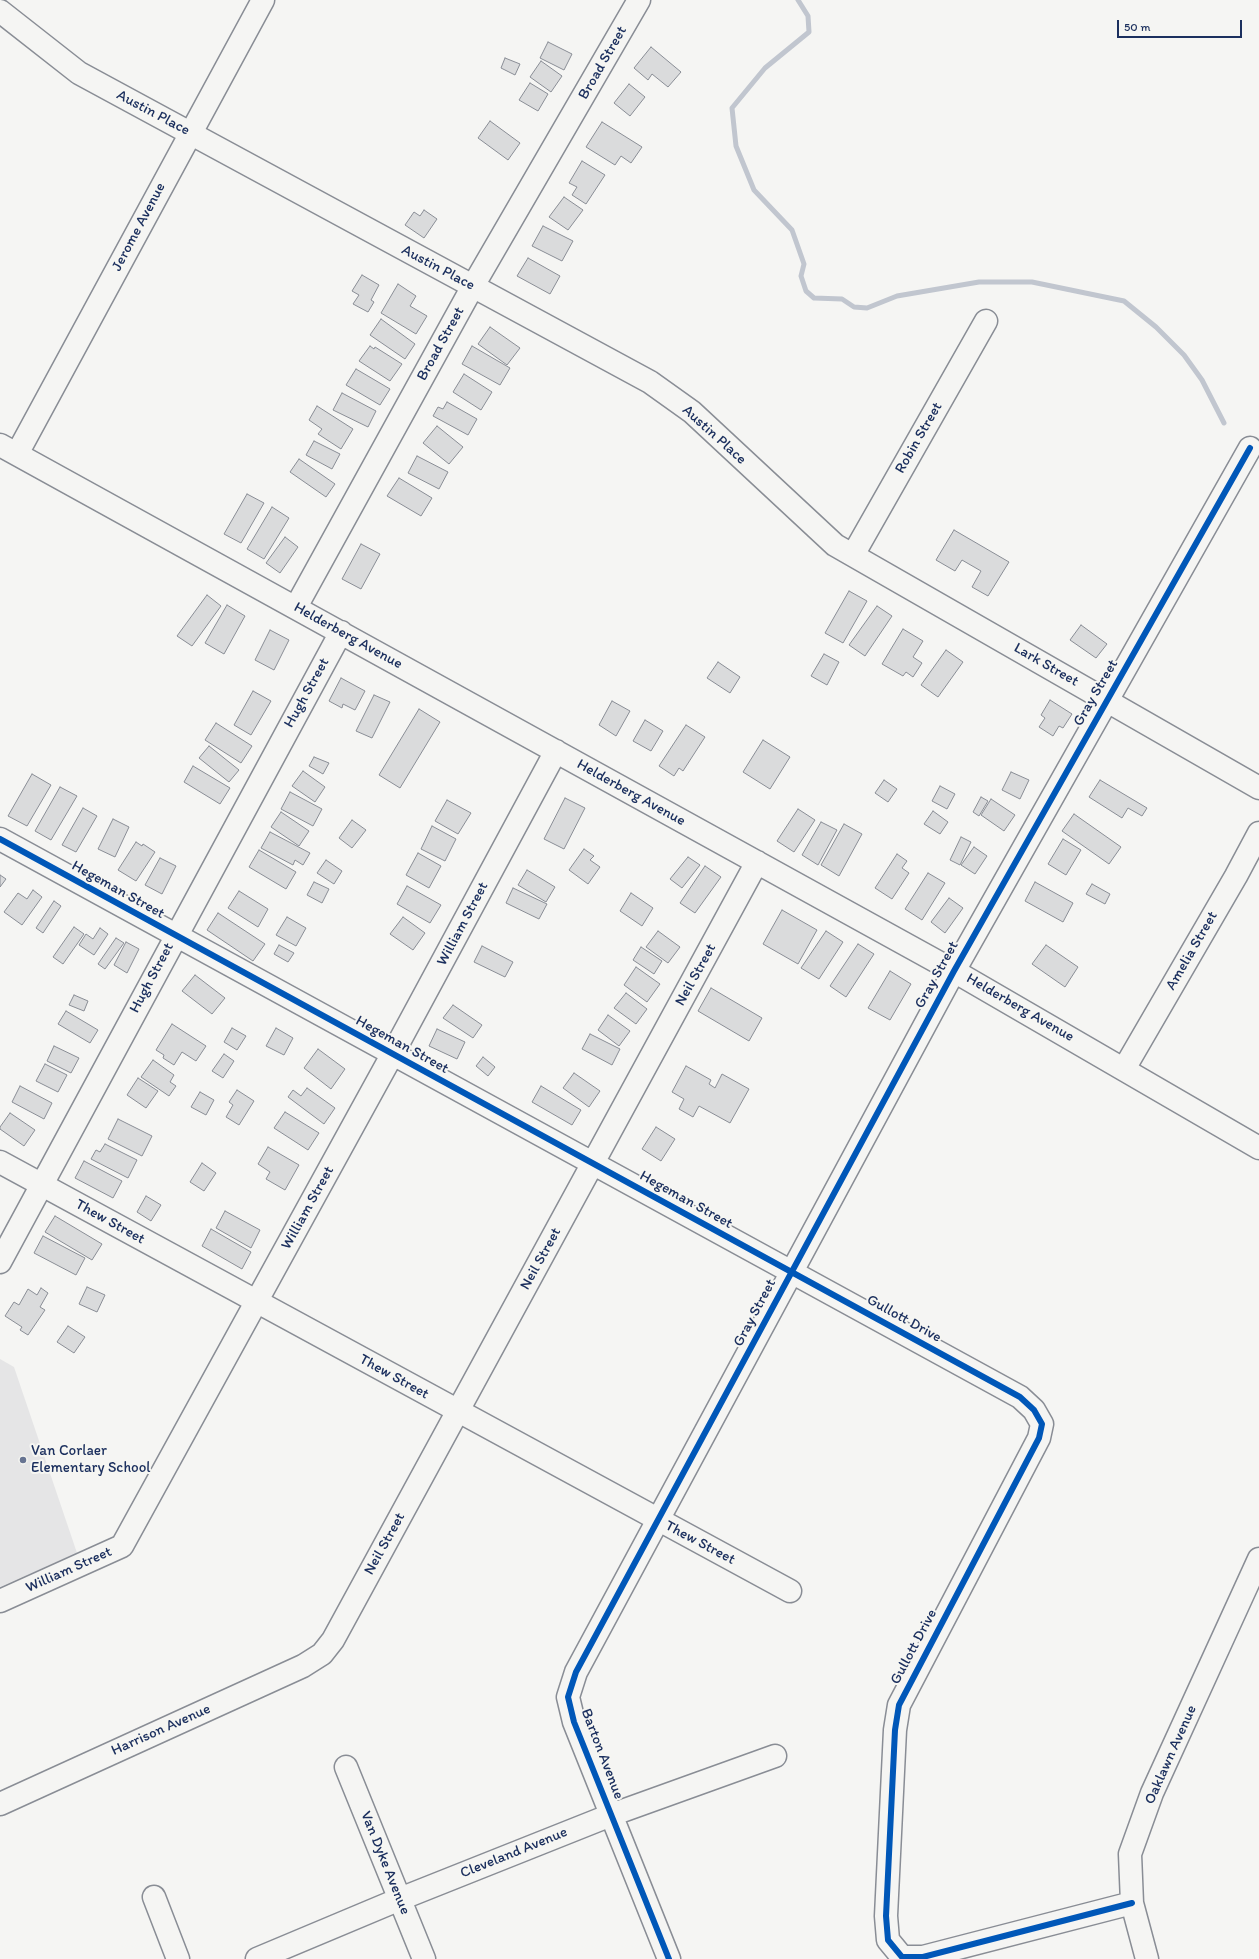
<!DOCTYPE html>
<style>
body{margin:0}
#map{position:relative;width:1259px;height:1959px;overflow:hidden;background:#f5f5f3;font-family:Itim,sans-serif}
canvas{display:block}
.scale{position:absolute;left:1117px;top:20px;width:125px;height:18px;box-sizing:border-box;border:2px solid #1b2f5e;border-top:0;padding-left:5px;font-size:12px;line-height:14px;white-space:nowrap;color:#1b2f5e;-webkit-text-stroke:3px #f6f6f2;paint-order:stroke}
</style>
<div id="map">
<canvas width="1259" height="1959"></canvas>
<div class="scale">50 m</div>
</div>
<script>
const g = document.querySelector('canvas').getContext('2d');
g.lineJoin = 'round';
function fill(path, color) { g.fillStyle = color; g.fill(path, 'evenodd'); }
const shape = rows => new Path2D(rows.map(r => 'M' + r).join(''));
function trace(path, color, width, dash) { g.strokeStyle = color; g.lineWidth = width; g.lineCap = dash ? 'butt' : 'round'; g.setLineDash(dash || []); g.stroke(path); }
function write(font, color, halo, rows, align = 'center') {
  g.font = font + ' Itim,sans-serif'; g.lineWidth = 4; g.setLineDash([]); g.textBaseline = 'middle'; g.strokeStyle = halo; g.fillStyle = color; for (const [text, x, y, turn = 0] of rows) {
    g.save(); g.translate(x, y); g.rotate((+turn || 0) * Math.PI / 180); g.textAlign = isNaN(turn) ? turn : align; if (halo) g.strokeText(text, 0, 0); g.fillText(text, 0, 0); g.restore();
  }
}
fill(shape([
 [0,1359,14,1367,77,1553,0,1587]
]), '#e5e5e6');
trace(shape([
 [798,0,808,16,809,32,765,68,732,108,736,146,754,190,792,230,804,264,801,276,806,291,814,298,842,299,854,307,867,308,897,296,979,282,1032,282,1124,301,1156,327,1184,355,1202,380,1224,423]
]), '#c1c6cf', 5);
const building = shape([
 [548,42,572,54,564,70,540,58,548,42],
 [651,47,681,72,668,87,652,74,648,80,634,68,651,47],
 [505,58,520,64,515,75,501,68,505,58],
 [541,61,562,76,551,92,530,77,541,61],
 [530,83,548,94,538,111,519,100,530,83],
 [629,84,645,97,630,116,614,103,629,84],
 [490,121,520,143,508,160,478,138,490,121],
 [602,122,642,147,631,163,621,156,615,165,586,147,602,122],
 [582,161,605,175,586,204,572,195,577,187,569,183,582,161],
 [564,197,583,210,568,230,549,217,564,197],
 [424,210,437,219,424,238,405,225,414,212,420,216,424,210],
 [543,226,573,241,562,261,532,246,543,226],
 [528,258,560,276,550,294,517,276,528,258],
 [362,275,379,285,371,300,374,302,368,312,353,304,359,295,352,291,362,275],
 [398,284,416,296,410,306,427,316,416,334,381,313,398,284],
 [381,319,415,344,405,359,370,335,381,319],
 [490,327,520,348,507,365,478,344,490,327],
 [370,346,374,349,375,347,402,364,390,381,359,361,370,346],
 [472,346,510,368,500,385,462,364,472,346],
 [356,369,390,389,380,405,346,385,356,369],
 [464,374,492,392,481,410,453,392,464,374],
 [342,393,376,411,368,427,333,410,342,393],
 [447,402,477,419,468,435,433,416,438,407,443,409,447,402],
 [317,406,353,429,341,449,318,434,322,429,309,420,317,406],
 [437,426,463,447,449,464,423,443,437,426],
 [314,441,340,454,332,469,306,455,314,441],
 [417,456,448,472,439,489,408,473,417,456],
 [299,459,335,484,326,497,290,472,299,459],
 [399,478,432,498,421,516,387,496,399,478],
 [247,494,264,503,241,543,224,534,247,494],
 [272,507,289,518,264,559,247,549,272,507],
 [954,530,1009,562,988,596,972,587,981,571,962,560,955,571,936,560,954,530],
 [285,537,298,547,280,573,266,563,285,537],
 [361,544,380,554,361,589,342,579,361,544],
 [849,591,867,601,843,643,825,633,849,591],
 [207,595,221,606,192,646,177,636,207,595],
 [227,605,245,616,224,654,205,643,227,605],
 [877,606,892,616,865,656,849,645,877,606],
 [1081,625,1107,644,1096,658,1070,640,1081,625],
 [903,629,923,641,913,657,922,663,913,677,906,672,903,676,882,664,903,629],
 [270,630,289,640,274,670,255,660,270,630],
 [946,650,963,662,938,697,921,685,946,650],
 [824,654,839,662,827,685,811,676,824,654],
 [718,662,740,677,730,693,707,678,718,662],
 [341,678,365,691,355,710,343,704,342,708,329,701,341,678],
 [253,691,271,701,251,735,234,725,253,691],
 [374,695,390,702,372,738,356,731,374,695],
 [1050,700,1072,714,1063,728,1059,726,1053,736,1039,727,1045,718,1041,715,1050,700],
 [612,701,630,711,616,736,599,725,612,701],
 [419,709,440,722,400,788,379,775,419,709],
 [645,720,663,731,651,751,633,741,645,720],
 [216,723,252,746,241,763,205,740,216,723],
 [686,725,705,737,683,771,679,768,674,776,659,766,686,725],
 [763,740,790,757,770,789,743,772,763,740],
 [209,746,239,770,229,782,199,758,209,746],
 [314,757,329,763,323,774,309,766,314,757],
 [193,766,230,788,220,804,184,782,193,766],
 [303,771,325,787,315,802,292,786,303,771],
 [1011,772,1029,780,1020,799,1002,790,1011,772],
 [32,774,51,785,27,826,8,816,32,774],
 [884,780,897,789,888,802,875,793,884,780],
 [1100,780,1147,808,1142,816,1128,808,1122,818,1089,797,1100,780],
 [940,786,955,794,947,809,932,801,940,786],
 [60,787,77,796,51,840,35,831,60,787],
 [290,792,322,809,313,826,281,809,290,792],
 [981,797,988,801,979,816,973,812,981,797],
 [565,798,585,808,564,849,544,839,565,798],
 [991,799,1015,815,1004,831,981,815,991,799],
 [447,800,471,813,458,834,435,821,447,800],
 [83,808,97,816,76,852,62,845,83,808],
 [798,809,815,820,794,852,777,841,798,809],
 [933,811,948,822,940,834,924,824,933,811],
 [281,812,309,831,299,846,271,827,281,812],
 [1074,814,1121,847,1109,864,1062,831,1074,814],
 [113,819,129,827,115,857,98,849,113,819],
 [352,820,366,830,352,848,339,838,352,820],
 [821,822,837,830,818,865,802,855,821,822],
 [844,824,862,834,839,876,821,865,844,824],
 [432,826,456,839,445,861,421,849,432,826],
 [270,832,310,853,303,865,295,860,293,865,261,848,270,832],
 [961,837,971,842,960,865,950,860,961,837],
 [1063,839,1081,850,1066,875,1048,864,1063,839],
 [136,842,142,846,143,844,155,852,136,881,118,870,136,842],
 [974,847,987,856,975,874,961,865,974,847],
 [584,849,594,856,590,860,600,867,588,884,569,870,584,849],
 [259,850,296,872,286,889,249,867,259,850],
 [418,853,441,866,429,888,406,875,418,853],
 [897,854,907,861,902,868,909,873,892,899,875,888,897,854],
 [688,857,700,865,682,888,670,879,688,857],
 [160,858,176,866,162,894,145,885,160,858],
 [326,860,342,871,334,884,317,873,326,860],
 [705,866,721,877,695,913,680,903,705,866],
 [527,870,555,887,546,902,518,885,527,870],
 [928,873,945,883,922,920,905,909,928,873],
 [0,875,6,879,0,887,0,875],
 [314,882,329,889,322,903,307,895,314,882],
 [1035,882,1073,903,1063,922,1025,901,1035,882],
 [1092,884,1110,894,1105,904,1086,894,1092,884],
 [407,886,441,905,430,923,397,904,407,886],
 [513,888,547,904,539,919,506,903,513,888],
 [33,890,42,897,22,925,4,912,18,893,27,899,33,890],
 [239,891,268,909,258,927,228,908,239,891],
 [631,893,653,908,642,926,620,911,631,893],
 [949,898,963,908,945,933,931,922,949,898],
 [54,901,61,906,43,933,36,928,54,901],
 [782,910,817,930,798,964,763,944,782,910],
 [218,913,265,944,253,961,207,930,218,913],
 [287,917,306,928,296,946,276,935,287,917],
 [403,917,425,933,413,950,390,934,403,917],
 [74,927,84,934,63,964,53,957,74,927],
 [100,928,108,934,94,955,79,945,86,934,93,939,100,928],
 [658,931,680,947,668,963,646,947,658,931],
 [826,931,843,942,819,979,801,968,826,931],
 [116,938,124,943,105,969,98,964,116,938],
 [126,942,139,949,127,973,114,965,126,942],
 [858,944,874,954,846,997,830,986,858,944],
 [279,945,294,953,288,962,274,954,279,945],
 [1046,945,1078,967,1065,987,1032,964,1046,945],
 [482,946,513,962,505,977,474,962,482,946],
 [641,947,662,961,654,974,633,960,641,947],
 [636,967,660,984,647,1002,624,985,636,967],
 [890,971,911,984,890,1020,868,1008,890,971],
 [195,975,225,998,212,1014,182,991,195,975],
 [711,988,762,1018,749,1041,698,1011,711,988],
 [626,993,647,1009,636,1024,614,1008,626,993],
 [74,995,88,1001,84,1011,69,1005,74,995],
 [453,1005,482,1025,473,1038,443,1018,453,1005],
 [66,1011,98,1030,90,1043,58,1024,66,1011],
 [608,1015,630,1031,619,1046,598,1030,608,1015],
 [172,1024,206,1046,196,1061,182,1052,174,1065,163,1058,164,1055,156,1050,172,1024],
 [232,1028,246,1036,237,1050,224,1042,232,1028],
 [276,1028,293,1038,284,1055,266,1046,276,1028],
 [437,1029,465,1042,457,1059,429,1046,437,1029],
 [590,1034,620,1049,612,1065,582,1049,590,1034],
 [54,1046,79,1058,71,1073,47,1061,54,1046],
 [318,1049,345,1069,331,1089,304,1068,318,1049],
 [224,1054,234,1061,223,1078,212,1071,224,1054],
 [483,1057,495,1067,488,1076,476,1066,483,1057],
 [153,1060,174,1075,170,1082,176,1086,169,1096,141,1077,153,1060],
 [45,1064,67,1075,58,1092,36,1081,45,1064],
 [686,1066,711,1080,709,1084,715,1088,722,1074,749,1089,730,1123,699,1106,693,1117,679,1109,684,1099,672,1092,686,1066],
 [574,1073,600,1091,589,1107,563,1088,574,1073],
 [138,1078,158,1091,146,1108,127,1095,138,1078],
 [20,1086,52,1103,44,1119,12,1102,20,1086],
 [541,1086,581,1110,572,1125,532,1102,541,1086],
 [307,1088,335,1108,324,1124,288,1097,293,1090,301,1096,307,1088],
 [237,1090,254,1101,239,1125,226,1117,233,1105,229,1102,237,1090],
 [200,1092,214,1100,206,1115,191,1107,200,1092],
 [285,1112,319,1133,308,1150,274,1128,285,1112],
 [10,1113,35,1130,24,1146,0,1129,0,1127,10,1113],
 [118,1119,152,1136,142,1156,108,1139,118,1119],
 [656,1127,675,1139,661,1161,642,1149,656,1127],
 [105,1144,137,1160,128,1178,91,1159,96,1150,100,1152,105,1144],
 [268,1147,299,1165,285,1190,266,1179,270,1172,258,1164,268,1147],
 [84,1161,122,1181,113,1198,75,1178,84,1161],
 [202,1163,216,1173,204,1191,190,1182,202,1163],
 [146,1196,161,1205,151,1221,137,1212,146,1196],
 [225,1211,260,1230,251,1248,216,1228,225,1211],
 [55,1216,102,1244,92,1260,45,1232,55,1216],
 [211,1229,251,1252,242,1269,202,1246,211,1229],
 [43,1236,85,1258,76,1275,34,1253,43,1236],
 [87,1287,105,1295,97,1312,79,1304,87,1287],
 [41,1288,48,1293,40,1307,45,1310,28,1335,20,1330,22,1327,5,1316,14,1302,19,1305,28,1289,37,1295,41,1288],
 [68,1326,85,1337,74,1353,57,1342,68,1326]
]);
fill(building, '#dadbdc');
trace(building, '#898d95', 1);
const minor = shape([
 [0,11,79,73,650,382,692,412,835,545,1259,788],
 [0,445,954,971,1259,1148],
 [17,454,263,0],
 [853,555,986,321],
 [296,607,473,286,639,0],
 [0,839,1020,1397,1034,1410,1042,1424,1039,1438,899,1705,895,1730,886,1916,888,1940,902,1957,923,1957,1132,1903],
 [1124,1069,1236,876,1259,833],
 [0,1162,790,1591],
 [0,1262,341,632],
 [0,1601,122,1546,392,1055,556,751],
 [346,1767,424,1959],
 [0,1804,303,1666,322,1654,333,1640,757,862],
 [154,1897,178,1959],
 [257,1959,400,1899,611,1815,775,1756],
 [669,1959,574,1722,568,1697,576,1672,954,971,1250,448],
 [1147,1959,1132,1903,1130,1854,1152,1793,1259,1559]
]);
trace(minor, '#898d95', 25);
trace(minor, '#f5f5f3', 22);
trace(shape([
 [0,839,1020,1397,1034,1410,1042,1424,1039,1438,899,1705,895,1730,886,1916,888,1940,902,1957,923,1957,1132,1903],
 [669,1959,574,1722,568,1697,576,1672,954,971,1250,448]
]), '#0057b8', 6);
for (const [x, y, r, color] of [
 [23,1460,4,"#677492"]
]) { const dot = new Path2D(); dot.arc(x, y, r, 0, 2 * Math.PI); g.fillStyle = color; g.fill(dot); trace(dot, '#f6f6f2', 1.5); }
write('15px', '#1b2f5e', '#f6f6f2', [
 ["Broad Street",603,63,-60],
 ["Austin Place",153,113,28],
 ["Jerome Avenue",139,227,-62],
 ["Austin Place",438,268,28],
 ["Broad Street",441,344,-61],
 ["Austin Place",714,435,42],
 ["Robin Street",919,438,-60],
 ["Helderberg Avenue",348,636,29],
 ["Lark Street",1046,665,30],
 ["Hugh Street",307,693,-61],
 ["Gray Street",1096,693,-60],
 ["Helderberg Avenue",631,793,29],
 ["Hegeman Street",118,890,29],
 ["William Street",463,924,-62],
 ["Amelia Street",1192,951,-60],
 ["Neil Street",696,975,-61],
 ["Gray Street",937,975,-61],
 ["Hugh Street",152,978,-62],
 ["Helderberg Avenue",1020,1008,30],
 ["Hegeman Street",402,1045,29],
 ["Hegeman Street",686,1200,29],
 ["William Street",308,1208,-61],
 ["Thew Street",110,1222,29],
 ["Neil Street",541,1259,-61],
 ["Gray Street",755,1313,-62],
 ["Gullott Drive",904,1319,29],
 ["Thew Street",394,1377,29],
 ["Thew Street",700,1543,28],
 ["Neil Street",385,1544,-61],
 ["William Street",69,1570,-24],
 ["Gullott Drive",914,1647,-62],
 ["Harrison Avenue",161,1730,-24],
 ["Barton Avenue",602,1754,69],
 ["Oaklawn Avenue",1171,1755,-66],
 ["Cleveland Avenue",514,1853,-22],
 ["Van Dyke Avenue",385,1863,68]
]);
write('15px', '#1b2f5e', '#f6f6f2', [
 ["Van Corlaer",31,1451],
 ["Elementary School",31,1468]
], 'left');
</script>
